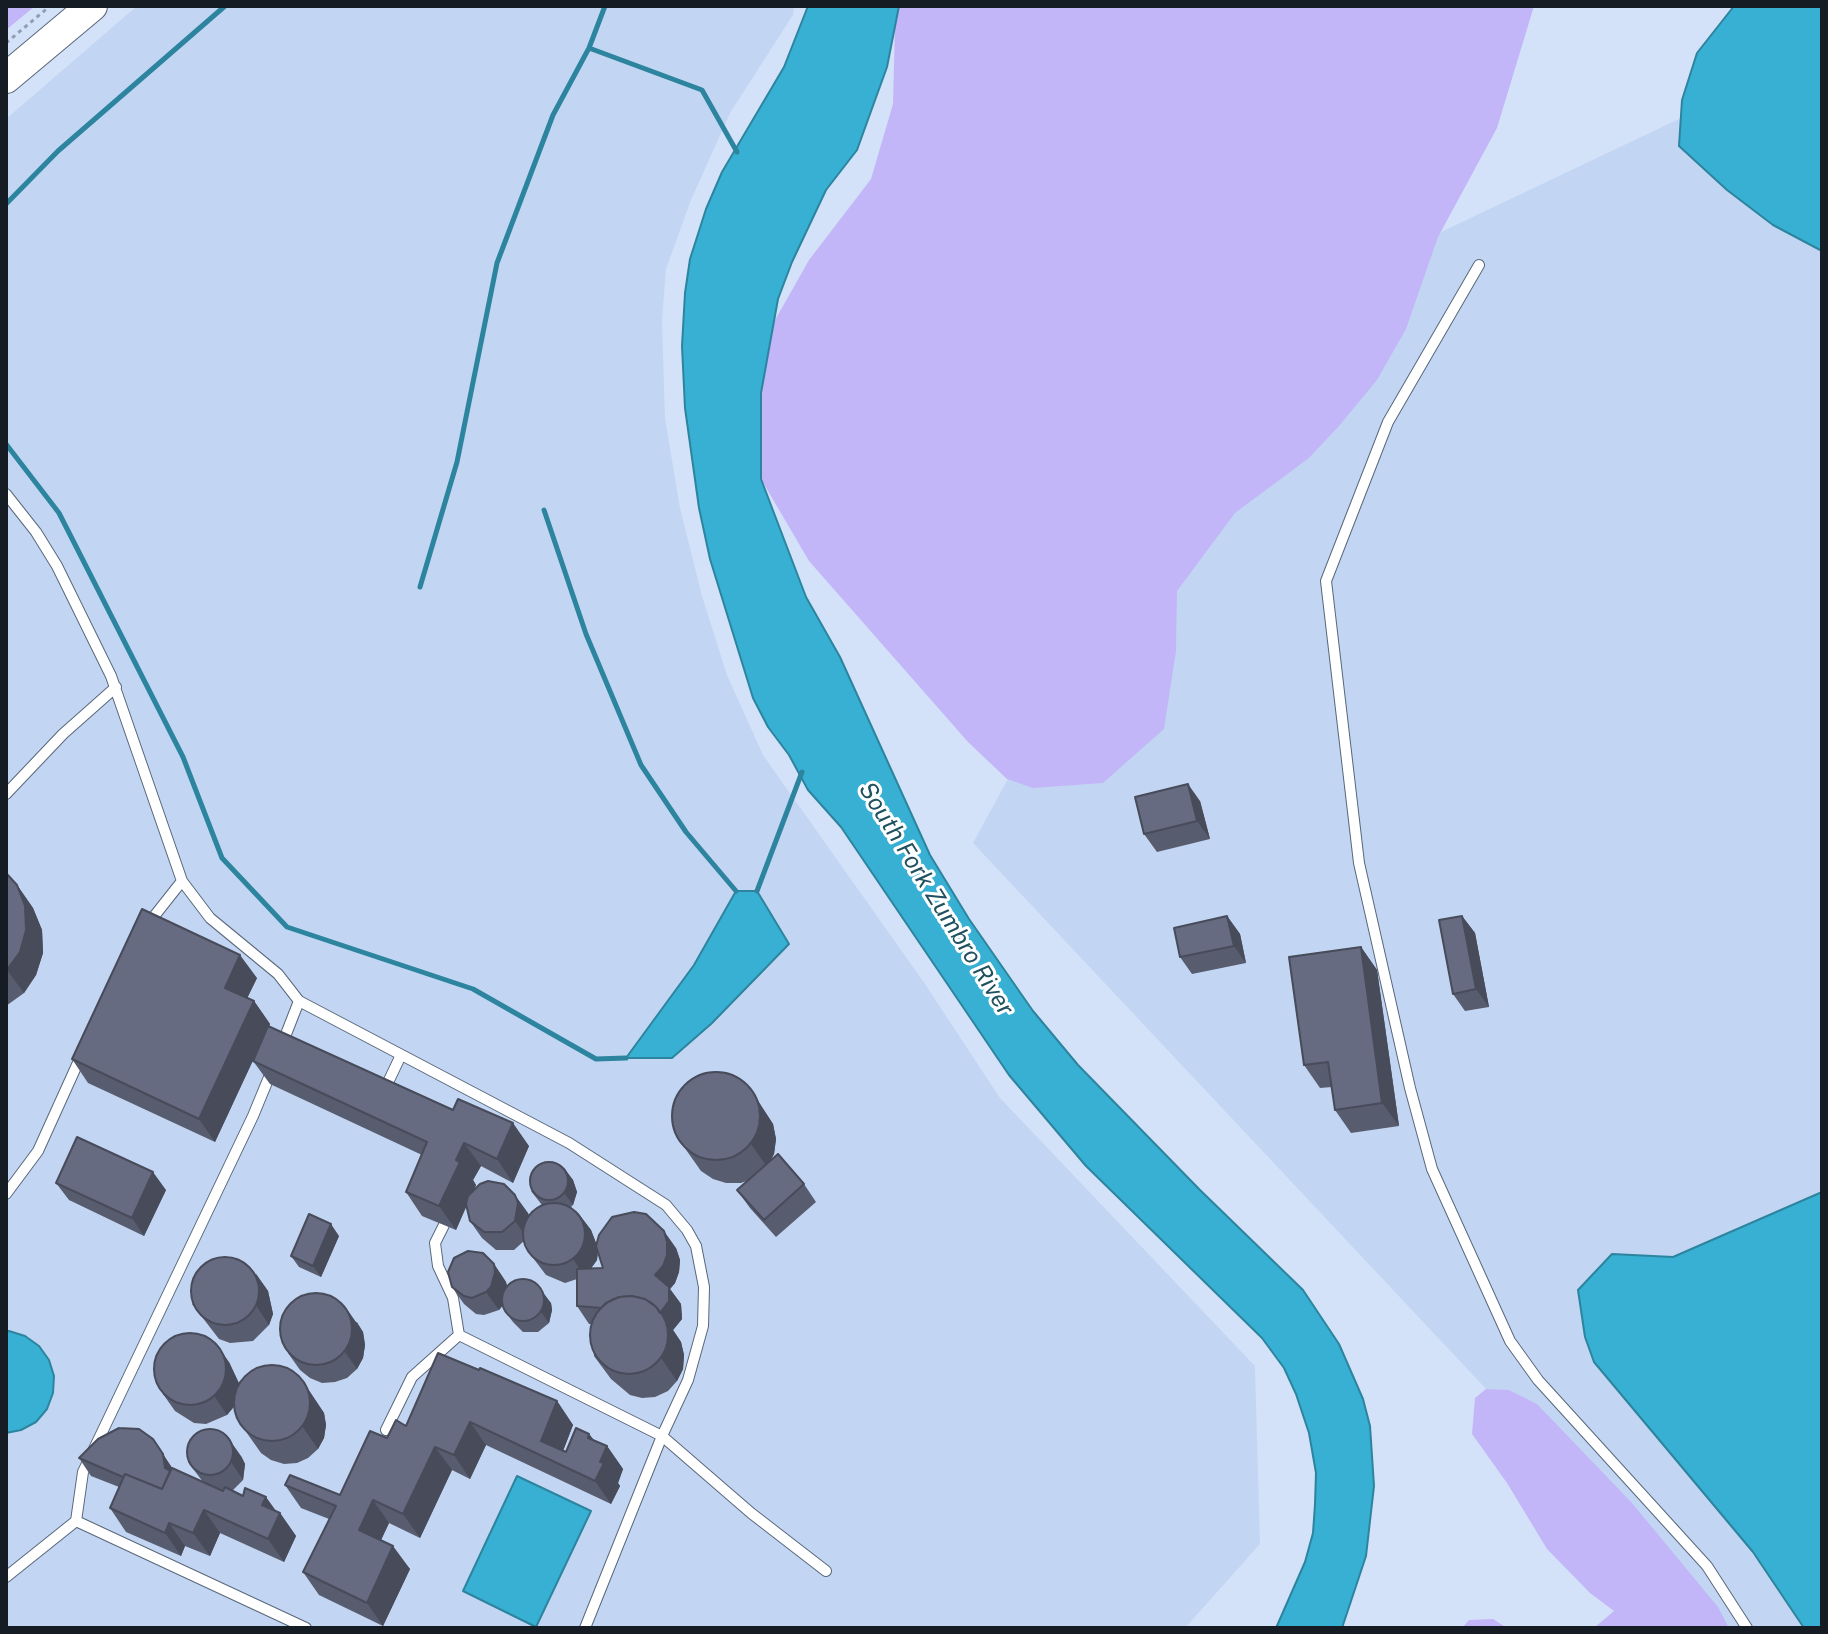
<!DOCTYPE html>
<style>
body{margin:0}
#map{position:relative;width:1828px;height:1634px;overflow:hidden;background:#d3e2f9;font-family:"Public Sans",sans-serif}
canvas{display:block}
.frame{position:absolute;inset:0;border:8px solid #161c24;pointer-events:none}
</style>
<div id="map">
<canvas width="1828" height="1634"></canvas>
<div class="frame"></div>
</div>
<script>
const g = document.querySelector('canvas').getContext('2d');
g.lineJoin = 'round';
function fill(path, color) { g.fillStyle = color; g.fill(path, 'evenodd'); }
const shape = rows => new Path2D(rows.map(r => 'M' + r).join(''));
function trace(path, color, width, dash) { g.strokeStyle = color; g.lineWidth = width; g.lineCap = dash ? 'butt' : 'round'; g.setLineDash(dash || []); g.stroke(path); }
function write(font, color, halo, rows, align = 'center') {
  g.font = font + ' "Public Sans",sans-serif'; g.lineWidth = 6; g.setLineDash([]); g.textBaseline = 'middle'; g.strokeStyle = halo; g.fillStyle = color; for (const [text, x, y, turn = 0] of rows) {
    g.save(); g.translate(x, y); g.rotate((+turn || 0) * Math.PI / 180); g.textAlign = isNaN(turn) ? turn : align; if (halo) g.strokeText(text, 0, 0); g.fillText(text, 0, 0); g.restore();
  }
}
fill(shape([
 [137,6,794,6,793,15,730,113,691,200,666,269,662,320,665,418,680,508,702,596,727,675,763,755,925,984,1000,1098,1255,1366,1260,1544,1185,1628,6,1628,6,119],
 [1822,51,1822,1628,1704,1628,1659,1573,973,843,1046,709,1340,280]
]), '#c2d6f3');
fill(shape([
 [6,6,35,6,6,30],
 [899,6,1534,6,1497,128,1438,237,1406,329,1377,380,1339,426,1309,458,1235,513,1177,591,1176,651,1164,729,1103,783,1033,788,1007,779,968,742,809,561,761,479,753,359,809,260,871,179,893,104,895,25],
 [1486,1389,1509,1390,1537,1404,1632,1503,1718,1607,1729,1628,1594,1628,1614,1611,1590,1593,1547,1549,1507,1483,1472,1434,1475,1398],
 [1493,1619,1507,1628,1462,1628,1469,1620]
]), '#c3b6f8');
const water = shape([
 [808,6,899,6,887,67,857,150,826,190,792,262,778,299,761,393,761,479,806,597,840,657,930,855,969,919,1033,1011,1078,1065,1200,1190,1303,1290,1339,1344,1363,1399,1370,1426,1374,1486,1366,1556,1342,1628,1276,1628,1305,1562,1313,1533,1315,1504,1316,1473,1309,1433,1296,1394,1284,1368,1262,1338,1086,1166,1009,1075,841,827,808,790,789,755,768,727,753,698,710,559,699,508,685,408,682,346,685,293,690,259,706,209,722,172,784,67,808,6],
 [1734,6,1822,6,1822,251,1773,225,1727,190,1679,146,1682,100,1697,53,1734,6],
 [736,891,757,891,789,944,711,1024,672,1058,626,1058,694,965,736,891],
 [1822,1192,1822,1628,1804,1628,1753,1552,1594,1362,1585,1337,1578,1290,1612,1254,1673,1257,1822,1192],
 [9,1331,25,1336,39,1346,49,1360,54,1376,53,1393,47,1409,36,1422,21,1430,6,1433,6,1332,9,1331],
 [517,1476,591,1511,536,1627,463,1591,517,1476]
]);
fill(water, '#37b0d3');
trace(water, '#2d849e', 2);
trace(shape([
 [589,48,702,90,737,152],
 [6,204,58,151,225,6],
 [6,444,59,513,183,757,222,858,287,927,473,989,596,1059,626,1058],
 [544,510,586,634,641,765,686,832,736,891],
 [420,587,457,462,497,263,553,115,589,48,605,6],
 [757,891,802,772]
]), '#2d849e', 5);
const lane = shape([
 [1479,265,1388,422,1326,581,1359,863,1410,1088,1432,1169,1510,1341,1538,1380,1707,1566,1747,1628],
 [6,494,36,532,57,566,111,676,182,881,210,918,278,974,299,1001,569,1143,666,1205,687,1230,696,1246,704,1287,703,1326,688,1380,662,1436,585,1628],
 [6,794,63,734,116,687],
 [148,924,182,881],
 [281,1047,299,1001],
 [383,1093,401,1055],
 [6,1194,38,1151,81,1056],
 [444,1225,435,1243,438,1266,453,1298,459,1335],
 [386,1430,412,1377,459,1335,662,1436,751,1513,826,1571],
 [76,1521,306,1628],
 [6,1577,76,1521,83,1472,253,1116,272,1070]
]);
const secondary = shape([
 [6,78,92,6]
]);
trace(lane, '#59677a', 12);
trace(secondary, '#59677a', 32);
trace(shape([
 [6,43,50,6]
]), '#929eb0', 3, [4, 4]);
trace(lane, '#fff', 10);
trace(secondary, '#fff', 30);
fill(shape([
 [1200,801,1210,839,1157,852,1144,834],
 [6,873,17,885,33,908,42,930,43,953,36,975,24,993,6,1006],
 [1227,916,1240,934,1246,963,1192,974,1180,957],
 [1462,916,1475,933,1489,1007,1465,1011,1453,994],
 [1361,947,1377,970,1399,1126,1351,1133,1335,1110,1332,1087,1320,1088,1304,1065],
 [257,978,247,998,254,1001,270,1024,269,1027,529,1146,513,1183,481,1166,473,1180,476,1185,474,1190,528,1213,529,1216,542,1205,531,1191,564,1168,573,1180,577,1192,573,1205,570,1208,578,1213,591,1230,597,1245,676,1248,680,1260,679,1272,675,1283,670,1289,681,1304,682,1319,673,1330,681,1342,684,1355,683,1369,677,1381,668,1391,655,1397,642,1398,630,1395,611,1379,594,1356,591,1324,589,1324,577,1306,577,1279,565,1283,546,1275,527,1250,525,1240,514,1250,496,1250,482,1238,470,1221,466,1206,456,1230,422,1216,406,1192,422,1155,270,1084,253,1061,259,1047,215,1142,88,1083,72,1059],
 [598,1252,603,1268,591,1268,597,1260],
 [749,1087,773,1124,776,1139,774,1154,770,1161,804,1184,816,1202,776,1237,750,1208,737,1190,749,1180,741,1183,726,1183,713,1179,701,1171,677,1137],
 [56,1183,166,1190,144,1236,69,1200],
 [339,1236,321,1277,299,1267,291,1256],
 [494,1264,506,1282,507,1287,551,1303,552,1310,549,1323,538,1332,523,1332,513,1322,504,1310,503,1305,499,1310,484,1315,476,1314,464,1304,452,1287],
 [256,1274,268,1291,273,1314,269,1325,253,1341,230,1343,219,1339,192,1304],
 [357,1322,363,1332,365,1345,363,1358,357,1369,347,1378,335,1382,322,1383,310,1378,300,1370,288,1353],
 [229,1362,239,1383,308,1389,324,1413,326,1425,324,1438,318,1449,308,1458,297,1463,284,1464,271,1460,261,1453,237,1419,234,1407,227,1415,206,1424,194,1423,175,1411,163,1394],
 [479,1370,557,1401,573,1425,563,1451,566,1452,589,1434,594,1440,607,1446,623,1469,618,1483,620,1486,611,1504,486,1445,470,1479,452,1470,420,1538,389,1523,381,1540,410,1569,383,1626,319,1595,303,1572,329,1519,301,1508,285,1485,340,1495,387,1438,406,1426],
 [241,1456,245,1464,243,1480,232,1491,280,1513,296,1536,284,1562,220,1533,210,1556,185,1546,181,1556,126,1532,110,1508,119,1487,91,1476,79,1458,173,1469,203,1482,188,1462]
]), '#585c6f');
fill(shape([
 [1188,784,1200,801,1210,839,1197,821],
 [17,885,33,908,42,930,43,953,36,975,24,993,7,970],
 [1227,916,1240,934,1246,963,1234,946],
 [1462,916,1475,933,1489,1007,1476,989],
 [1361,947,1377,970,1399,1126,1382,1103],
 [240,955,257,978,241,1011,225,988],
 [254,1001,270,1024,215,1142,199,1119],
 [749,1087,773,1124,776,1139,774,1154,767,1167,751,1144],
 [513,1123,529,1146,513,1183,497,1159],
 [464,1143,481,1166,473,1180,476,1185,456,1230,439,1206,456,1160],
 [564,1168,573,1180,577,1192,573,1205,565,1194],
 [153,1172,166,1190,144,1236,132,1218],
 [515,1195,528,1213,531,1221,527,1238,515,1221],
 [578,1213,591,1230,598,1249,597,1260,585,1277,573,1259],
 [331,1224,339,1236,321,1277,313,1266],
 [664,1231,676,1248,680,1260,679,1272,675,1283,670,1289,681,1304,682,1319,673,1330,681,1342,684,1355,683,1369,677,1381,661,1358,660,1313,655,1275],
 [494,1264,506,1282,508,1290,504,1304,499,1310,486,1292],
 [256,1274,268,1291,273,1314,269,1325,257,1307],
 [542,1291,551,1303,552,1310,549,1323,541,1312],
 [344,1305,363,1332,365,1345,363,1358,357,1369,345,1352],
 [217,1345,229,1362,239,1384,234,1406,227,1415,215,1397],
 [308,1389,324,1413,326,1425,324,1438,318,1449,302,1426],
 [557,1401,573,1425,558,1464,541,1441],
 [470,1422,486,1445,470,1479,454,1455],
 [589,1434,604,1454,607,1446,623,1469,618,1483,620,1486,611,1504,595,1481,588,1438],
 [153,1439,175,1472,173,1480,165,1468],
 [229,1439,241,1456,245,1464,243,1480,231,1462],
 [435,1447,452,1470,420,1538,403,1514],
 [266,1497,279,1515,280,1513,296,1536,284,1562,268,1539,262,1505],
 [373,1500,389,1523,375,1553,359,1530],
 [204,1510,220,1533,210,1556,193,1533],
 [169,1523,185,1546,181,1556,165,1533],
 [393,1546,410,1569,383,1626,367,1603]
]), '#474b5a');
const building = shape([
 [1188,784,1197,821,1144,834,1135,797,1188,784],
 [6,873,17,885,25,906,26,930,20,952,6,971,6,873],
 [142,909,240,955,225,988,254,1001,199,1119,72,1059,142,909],
 [1227,916,1234,946,1180,957,1174,928,1227,916],
 [1462,916,1476,989,1453,994,1439,920,1462,916],
 [1361,947,1382,1103,1335,1110,1328,1062,1304,1065,1289,957,1361,947],
 [268,1026,453,1110,458,1099,513,1123,497,1159,464,1143,456,1160,460,1162,439,1206,406,1192,427,1142,253,1061,268,1026],
 '672 1116a44 44 0 1 1 88 0a44 44 0 1 1-88 0Z',
 [77,1137,153,1172,132,1218,56,1183,77,1137],
 [778,1154,804,1184,764,1220,737,1190,778,1154],
 '530 1181a19 19 0 1 1 38 0a19 19 0 1 1-38 0Z',
 [488,1181,504,1184,515,1195,518,1203,515,1221,502,1232,484,1232,470,1221,466,1204,468,1196,480,1184,488,1181],
 '523 1234a31 31 0 1 1 62 0a31 31 0 1 1-62 0Z',
 [634,1212,646,1214,664,1231,667,1242,667,1255,663,1266,655,1275,669,1287,669,1301,660,1313,656,1307,645,1299,632,1296,619,1297,606,1303,601,1308,577,1306,577,1269,603,1268,596,1246,599,1235,612,1217,634,1212],
 [309,1214,331,1224,313,1266,291,1256,309,1214],
 [468,1251,483,1253,494,1264,495,1272,491,1287,486,1292,472,1298,464,1296,452,1287,448,1272,454,1258,468,1251],
 '191 1291a34 34 0 1 1 68 0a34 34 0 1 1-68 0Z',
 '502 1300a21 21 0 1 1 42 0a21 21 0 1 1-42 0Z',
 '280 1329a36 36 0 1 1 72 0a36 36 0 1 1-72 0Z',
 '590 1335a39 39 0 1 1 78 0a39 39 0 1 1-78 0Z',
 '154 1369a36 36 0 1 1 72 0a36 36 0 1 1-72 0Z',
 [438,1353,479,1370,480,1368,557,1401,541,1441,566,1452,576,1428,589,1434,588,1438,607,1446,600,1462,604,1463,595,1481,470,1422,454,1455,435,1447,403,1514,373,1500,359,1530,393,1546,367,1603,303,1572,336,1506,285,1485,290,1475,340,1495,370,1431,387,1438,396,1420,406,1426,438,1353],
 '234 1403a38 38 0 1 1 76 0a38 38 0 1 1-76 0Z',
 [119,1428,139,1429,153,1439,163,1454,165,1468,170,1471,162,1489,125,1474,123,1477,79,1458,98,1439,119,1428],
 '187 1452a23 23 0 1 1 46 0a23 23 0 1 1-46 0Z',
 [172,1468,223,1491,225,1487,243,1496,245,1488,266,1497,262,1505,280,1513,268,1539,204,1510,193,1533,169,1523,165,1533,110,1508,125,1474,162,1489,172,1468]
]);
fill(building, '#666b81');
trace(building, '#474b5a', 2);
write('italic 24px', '#205160', '#fff', [
 ["South Fork Zumbro River",936,899,58]
]);
</script>
